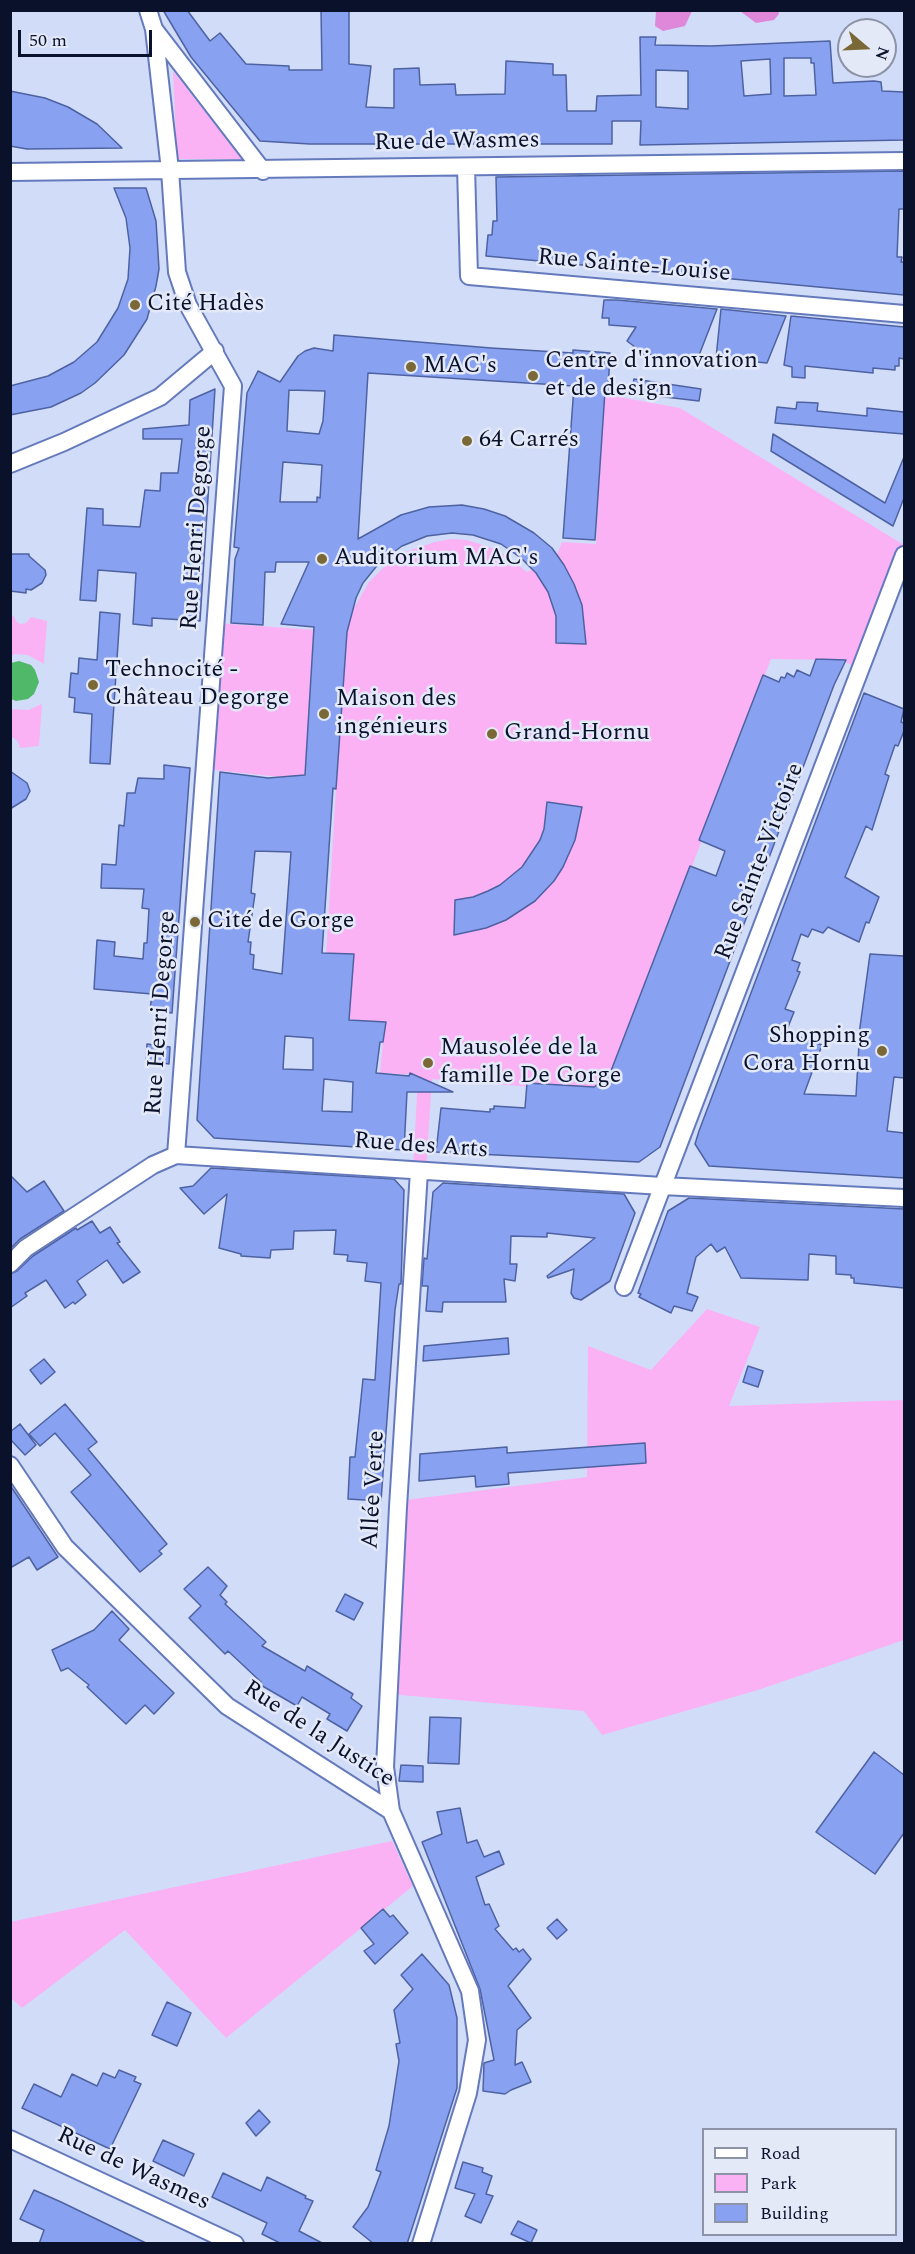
<!DOCTYPE html>
<meta charset="utf-8">
<style>
body{margin:0}
#map{position:relative;width:915px;height:2254px;overflow:hidden;background:#d1dcf9;font-family:Spectral,serif}
canvas{display:block}
.frame{position:absolute;inset:0;border:12px solid #0a112b;pointer-events:none}
.legend{position:absolute;left:702px;top:2128px;width:195px;height:108px;box-sizing:border-box;background:#e4e9f8;border:2px solid #8d93a6;margin:0;padding:8px 10px;list-style:none;font-size:18px;color:#0a112b}
.legend li{display:flex;align-items:center;gap:12px;height:30px}
.legend b{width:30px;border:2px solid #8d93a6}
.north{position:absolute;left:837px;top:18px;width:60px;height:60px;box-sizing:border-box;background:#e4e9f8;border:2px solid #8d93a6;border-radius:50%;rotate:109deg;font-size:16px;font-weight:700;line-height:24px;text-align:center;color:#0a112b}
.north::after{content:'';display:block;margin:auto;width:21px;height:27px;background:#7a6836;clip-path:polygon(50% 0,100% 100%,50% 72%,0 100%)}
.scale{position:absolute;left:18px;top:30px;width:134px;height:27px;box-sizing:border-box;border:3px solid #0a112b;border-top:0;padding-left:8px;font-size:18px;line-height:21px;white-space:nowrap;color:#0a112b;-webkit-text-stroke:4px #e4e9f8;paint-order:stroke}
</style>
<div id="map">
<canvas width="915" height="2254"></canvas>
<div class="frame"></div>
<ul class="legend">
<li><b style="height:8px;background:#fff"></b>Road</li>
<li><b style="height:16px;background:#fab2f4"></b>Park</li>
<li><b style="height:16px;background:#88a2f1"></b>Building</li>
</ul>
<div class="north">N</div>
<div class="scale">50 m</div>
</div>
<script>
const g = document.querySelector('canvas').getContext('2d');
g.lineJoin = 'round';
function fill(path, color) { g.fillStyle = color; g.fill(path, 'evenodd'); }
const shape = rows => new Path2D(rows.map(r => 'M' + r).join(''));
function trace(path, color, width, dash) { g.strokeStyle = color; g.lineWidth = width; g.lineCap = dash ? 'butt' : 'round'; g.setLineDash(dash || []); g.stroke(path); }
function write(font, color, halo, rows, align = 'center') {
  g.font = font + ' Spectral,serif'; g.lineWidth = 5; g.setLineDash([]); g.textBaseline = 'middle'; g.strokeStyle = halo; g.fillStyle = color; for (const [text, x, y, turn = 0] of rows) {
    g.save(); g.translate(x, y); g.rotate((+turn || 0) * Math.PI / 180); g.textAlign = isNaN(turn) ? turn : align; if (halo) g.strokeText(text, 0, 0); g.fillText(text, 0, 0); g.restore();
  }
}
fill(shape([
 [173,71,242,159,177,159],
 [603,394,680,408,904,545,904,554,855,667,842,660,771,659,614,1071,595,1092,432,1079,426,1172,413,1171,418,1075,380,1073,385,1022,349,1019,353,958,326,956,336,789,303,786,300,779,204,769,215,623,346,632,353,610,369,582,383,568,408,551,435,542,451,539,467,540,498,550,527,572,555,559,562,542,596,544],
 [14,616,16,621,20,624,26,623,31,617,47,621,44,664,28,655,15,654,11,656,11,617],
 [42,704,39,746,20,748,18,742,14,738,11,738,11,709,28,710],
 [707,1309,760,1327,729,1406,904,1400,904,1640,758,1690,602,1735,584,1711,389,1694,398,1501,587,1477,588,1346,651,1370],
 [392,1841,413,1886,226,2038,125,1930,22,2008,11,1998,10,1922]
]), '#fab2f4');
fill(shape([
 [656,11,656,10,692,11,685,26,663,31,655,26],
 [740,11,778,11,779,14,774,20,756,23]
]), '#df87d9');
fill(shape([
 [19,661,31,665,35,670,39,682,34,694,28,699,16,701,11,699,11,663]
]), '#4fb869');
const building = shape([
 [163,10,187,10,210,41,220,33,246,64,289,66,289,70,322,70,321,10,349,10,349,64,371,66,366,107,394,108,394,69,419,68,420,85,455,84,456,95,505,94,506,61,553,64,553,75,566,75,567,111,596,111,597,96,641,95,640,37,656,37,655,45,711,46,830,41,833,83,874,81,881,82,882,91,904,92,904,140,640,145,641,121,612,121,612,144,310,144,260,141,191,57,163,10],
 [784,58,811,58,811,63,814,63,816,95,784,96,784,58],
 [770,59,771,94,744,96,741,61,770,59],
 [656,70,688,71,688,109,656,107,656,70],
 [10,91,45,98,68,107,97,124,122,148,27,149,10,146,10,91],
 [904,171,904,209,899,209,897,257,902,257,901,262,904,262,904,295,486,256,488,235,492,235,493,221,497,221,496,177,904,171],
 [114,188,146,188,156,221,159,269,156,286,147,319,124,355,95,383,81,393,51,407,10,415,10,386,48,376,74,362,97,342,118,308,128,279,130,248,126,218,114,188],
 [604,300,617,300,717,309,696,363,638,353,639,350,627,341,636,327,609,325,609,318,602,318,604,300],
 [721,309,786,316,767,363,716,358,721,309],
 [791,316,904,327,904,359,899,358,899,366,895,366,895,370,873,368,873,373,805,366,805,378,792,377,792,367,784,365,791,316],
 [334,335,491,348,573,353,573,350,610,353,608,391,605,391,595,540,563,538,574,386,368,373,358,539,401,515,429,507,462,505,484,509,505,516,534,533,552,548,564,565,574,584,582,605,586,644,556,643,556,616,548,592,536,573,521,558,501,544,473,535,452,533,427,536,402,546,380,562,363,583,356,598,347,632,336,789,333,788,322,953,354,954,349,1020,386,1022,383,1042,380,1042,376,1073,409,1076,410,1073,453,1092,407,1092,404,1150,214,1138,197,1120,220,772,268,778,305,775,314,627,281,624,309,562,276,562,275,572,265,572,263,625,231,623,235,559,239,548,234,547,247,393,258,371,280,382,298,356,305,351,314,348,333,351,334,335],
 [289,390,325,391,323,421,319,434,287,431,289,390],
 [283,462,322,465,320,498,317,497,317,502,280,502,283,462],
 [255,851,291,852,282,974,253,969,254,955,250,954,251,942,248,942,255,894,251,893,255,851],
 [285,1036,313,1038,313,1070,283,1069,285,1036],
 [324,1079,353,1082,352,1112,322,1111,324,1079],
 [634,379,701,389,699,401,631,393,634,379],
 [215,389,200,621,152,618,152,626,133,624,136,573,98,570,96,601,80,600,87,508,103,509,103,525,140,527,145,490,160,491,161,473,178,473,182,439,143,439,143,429,189,425,190,400,215,389],
 [797,402,818,403,817,411,867,416,867,408,904,412,904,434,775,423,777,407,796,409,797,402],
 [773,434,885,503,904,457,904,498,893,526,771,451,773,434],
 [10,554,29,554,29,556,45,570,46,575,42,583,31,590,26,589,26,593,10,591,10,554],
 [100,612,120,614,110,764,90,763,92,714,74,712,75,698,69,697,71,673,78,674,79,658,97,660,100,612],
 [816,659,846,660,834,685,660,1147,639,1162,436,1152,441,1108,490,1112,490,1109,494,1109,494,1106,525,1108,527,1083,594,1087,609,1076,690,866,716,876,725,851,699,840,763,675,779,682,781,677,785,678,787,673,794,677,797,670,810,676,816,659],
 [864,693,904,709,901,722,904,723,904,731,898,746,895,745,885,774,889,776,872,830,866,826,845,877,879,897,869,923,866,922,859,942,828,927,823,933,812,929,808,937,801,934,792,960,800,963,797,971,800,972,785,1009,794,1012,786,1032,822,1045,804,1094,856,1096,860,1027,870,954,904,956,904,1078,894,1077,887,1131,904,1133,904,1178,709,1166,695,1144,699,1131,864,693],
 [164,765,190,768,172,1013,150,1010,152,994,94,989,97,940,115,942,114,956,143,959,144,943,147,943,149,909,142,908,144,889,101,888,102,864,116,865,119,825,124,826,127,793,135,793,138,778,164,779,164,765],
 [10,771,27,783,30,791,26,799,10,809,10,771],
 [547,802,582,807,575,840,563,867,554,881,535,901,506,920,486,928,454,935,455,900,473,897,488,891,500,885,522,867,540,840,544,829,547,802],
 [147,1044,170,1047,169,1064,146,1060,147,1044],
 [211,1168,394,1179,404,1190,401,1284,399,1284,395,1310,381,1501,348,1499,350,1457,355,1457,363,1379,375,1380,381,1283,365,1281,367,1263,347,1261,348,1255,334,1254,336,1230,294,1231,293,1249,271,1250,270,1258,241,1256,241,1254,219,1248,227,1194,204,1214,180,1188,193,1186,211,1168],
 [10,1175,27,1192,44,1181,64,1211,20,1239,10,1249,10,1175],
 [443,1183,624,1194,635,1213,610,1281,581,1300,574,1298,571,1293,574,1269,548,1278,547,1276,595,1238,547,1233,547,1237,511,1236,510,1264,517,1264,515,1281,504,1279,506,1302,443,1302,442,1312,426,1311,428,1286,422,1286,424,1258,427,1259,433,1192,443,1183],
 [689,1198,904,1209,904,1288,854,1283,854,1278,851,1278,851,1275,836,1274,836,1256,809,1254,808,1280,741,1278,725,1247,717,1252,711,1244,696,1257,687,1293,698,1297,692,1311,674,1306,671,1313,639,1297,641,1294,638,1293,668,1211,689,1198],
 [92,1221,100,1233,110,1227,120,1242,117,1243,140,1272,123,1283,107,1260,77,1281,86,1295,75,1304,73,1302,65,1308,46,1280,25,1293,27,1296,10,1308,10,1274,17,1271,33,1256,76,1228,77,1230,92,1221],
 [508,1338,509,1354,423,1361,424,1346,508,1338],
 [44,1359,55,1372,41,1384,30,1370,44,1359],
 [748,1366,763,1371,758,1387,743,1382,748,1366],
 [65,1404,97,1442,88,1449,167,1544,159,1551,162,1554,140,1572,71,1492,91,1475,55,1433,40,1446,29,1434,65,1404],
 [20,1424,36,1445,25,1455,10,1439,10,1432,20,1424],
 [645,1443,646,1463,508,1473,509,1484,476,1487,475,1476,419,1481,420,1454,507,1447,507,1453,645,1443],
 [10,1485,58,1557,37,1570,29,1557,10,1568,10,1485],
 [208,1567,227,1586,220,1595,227,1602,225,1604,266,1642,262,1646,305,1671,307,1666,353,1694,351,1698,362,1706,347,1731,327,1719,330,1714,302,1697,297,1706,259,1684,261,1682,228,1651,225,1654,189,1618,201,1606,184,1589,208,1567],
 [345,1594,363,1603,354,1620,336,1611,345,1594],
 [112,1611,129,1629,119,1640,174,1693,154,1714,145,1705,126,1724,87,1687,89,1685,68,1668,61,1671,52,1650,94,1630,112,1611],
 [430,1717,461,1718,459,1764,428,1763,430,1717],
 [874,1752,904,1775,904,1833,875,1874,816,1832,874,1752],
 [401,1765,423,1766,423,1782,399,1781,401,1765],
 [460,1808,467,1843,477,1840,484,1857,499,1851,504,1864,476,1877,485,1905,489,1904,499,1926,495,1929,513,1950,516,1948,519,1952,523,1949,531,1959,508,1986,531,2018,517,2030,515,2065,522,2062,531,2082,511,2090,505,2094,483,2091,484,2063,494,2060,480,1989,422,1842,442,1834,437,1812,460,1808],
 [383,1909,390,1917,393,1915,408,1933,375,1964,364,1951,374,1944,361,1928,383,1909],
 [557,1919,567,1930,557,1939,547,1928,557,1919],
 [422,1954,449,1985,457,2018,457,2088,407,2244,374,2244,353,2227,368,2207,381,2172,376,2170,389,2126,399,2061,396,2044,400,2043,394,2010,413,1989,401,1975,422,1954],
 [167,2002,191,2013,177,2046,152,2035,167,2002],
 [119,2070,136,2077,134,2081,141,2084,110,2149,22,2108,34,2084,61,2097,72,2074,97,2086,103,2073,115,2078,119,2070],
 [259,2110,270,2122,256,2136,246,2123,259,2110],
 [163,2140,194,2154,184,2176,153,2161,163,2140],
 [463,2162,483,2168,482,2172,492,2176,486,2194,493,2196,481,2223,465,2216,475,2194,455,2188,463,2162],
 [223,2173,261,2191,267,2177,306,2196,305,2198,313,2201,299,2231,324,2244,282,2244,262,2234,267,2223,212,2197,223,2173],
 [34,2190,61,2202,148,2244,39,2244,44,2230,20,2219,34,2190],
 [518,2221,537,2230,531,2243,511,2234,518,2221]
]);
fill(building, '#88a2f1');
trace(building, '#4e62a2', 1.5);
const minor = shape([
 [148,10,154,29,170,170,177,272,188,305,233,386,176,1155],
 [154,29,263,171],
 [466,167,469,276,904,314],
 [10,172,904,161],
 [10,464,64,442,160,397,215,351],
 [419,1171,398,1507,385,1767,391,1811,470,1991,477,2040,468,2093,421,2244],
 [10,1264,26,1248,153,1165,176,1155,662,1186,904,1198],
 [624,1287,904,555],
 [10,1465,65,1547,227,1706,391,1811],
 [10,2139,235,2244]
]);
trace(minor, '#657abc', 20);
trace(minor, '#fff', 16);
for (const [x, y, r, color] of [
 [135,305,6,"#7a6836"],
 [411,367,6,"#7a6836"],
 [533,376,6,"#7a6836"],
 [467,441,6,"#7a6836"],
 [322,559,6,"#7a6836"],
 [93,685,6,"#7a6836"],
 [324,714,6,"#7a6836"],
 [492,734,6,"#7a6836"],
 [195,922,6,"#7a6836"],
 [882,1051,6,"#7a6836"],
 [428,1063,6,"#7a6836"]
]) { const dot = new Path2D(); dot.arc(x, y, r, 0, 2 * Math.PI); g.fillStyle = color; g.fill(dot); trace(dot, '#e4e9f8', 2); }
write('24px', '#0a112b', '#e4e9f8', [
 ["Rue de Wasmes",457,143,-1],
 ["Rue Sainte-Louise",634,267,5],
 ["Rue Henri Degorge",198,528,-86],
 ["Rue Sainte-Victoire",761,862,-69],
 ["Rue Henri Degorge",162,1013,-86],
 ["Rue des Arts",421,1147,4],
 ["Allée Verte",375,1490,-87],
 ["Rue de la Justice",318,1735,33],
 ["Rue de Wasmes",133,2170,25]
]);
write('24px', '#0a112b', '#e4e9f8', [
 ["Cité Hadès",147,305],
 ["Centre d'innovation",545,362],
 ["et de design",545,390],
 ["MAC's",423,367],
 ["64 Carrés",479,441],
 ["Auditorium MAC's",334,559],
 ["Technocité -",105,671],
 ["Château Degorge",105,699],
 ["Maison des",336,700],
 ["ingénieurs",336,728],
 ["Grand-Hornu",504,734],
 ["Cité de Gorge",207,922],
 ["Shopping",870,1037,"right"],
 ["Cora Hornu",870,1065,"right"],
 ["Mausolée de la",440,1049],
 ["famille De Gorge",440,1077]
], 'left');
</script>
